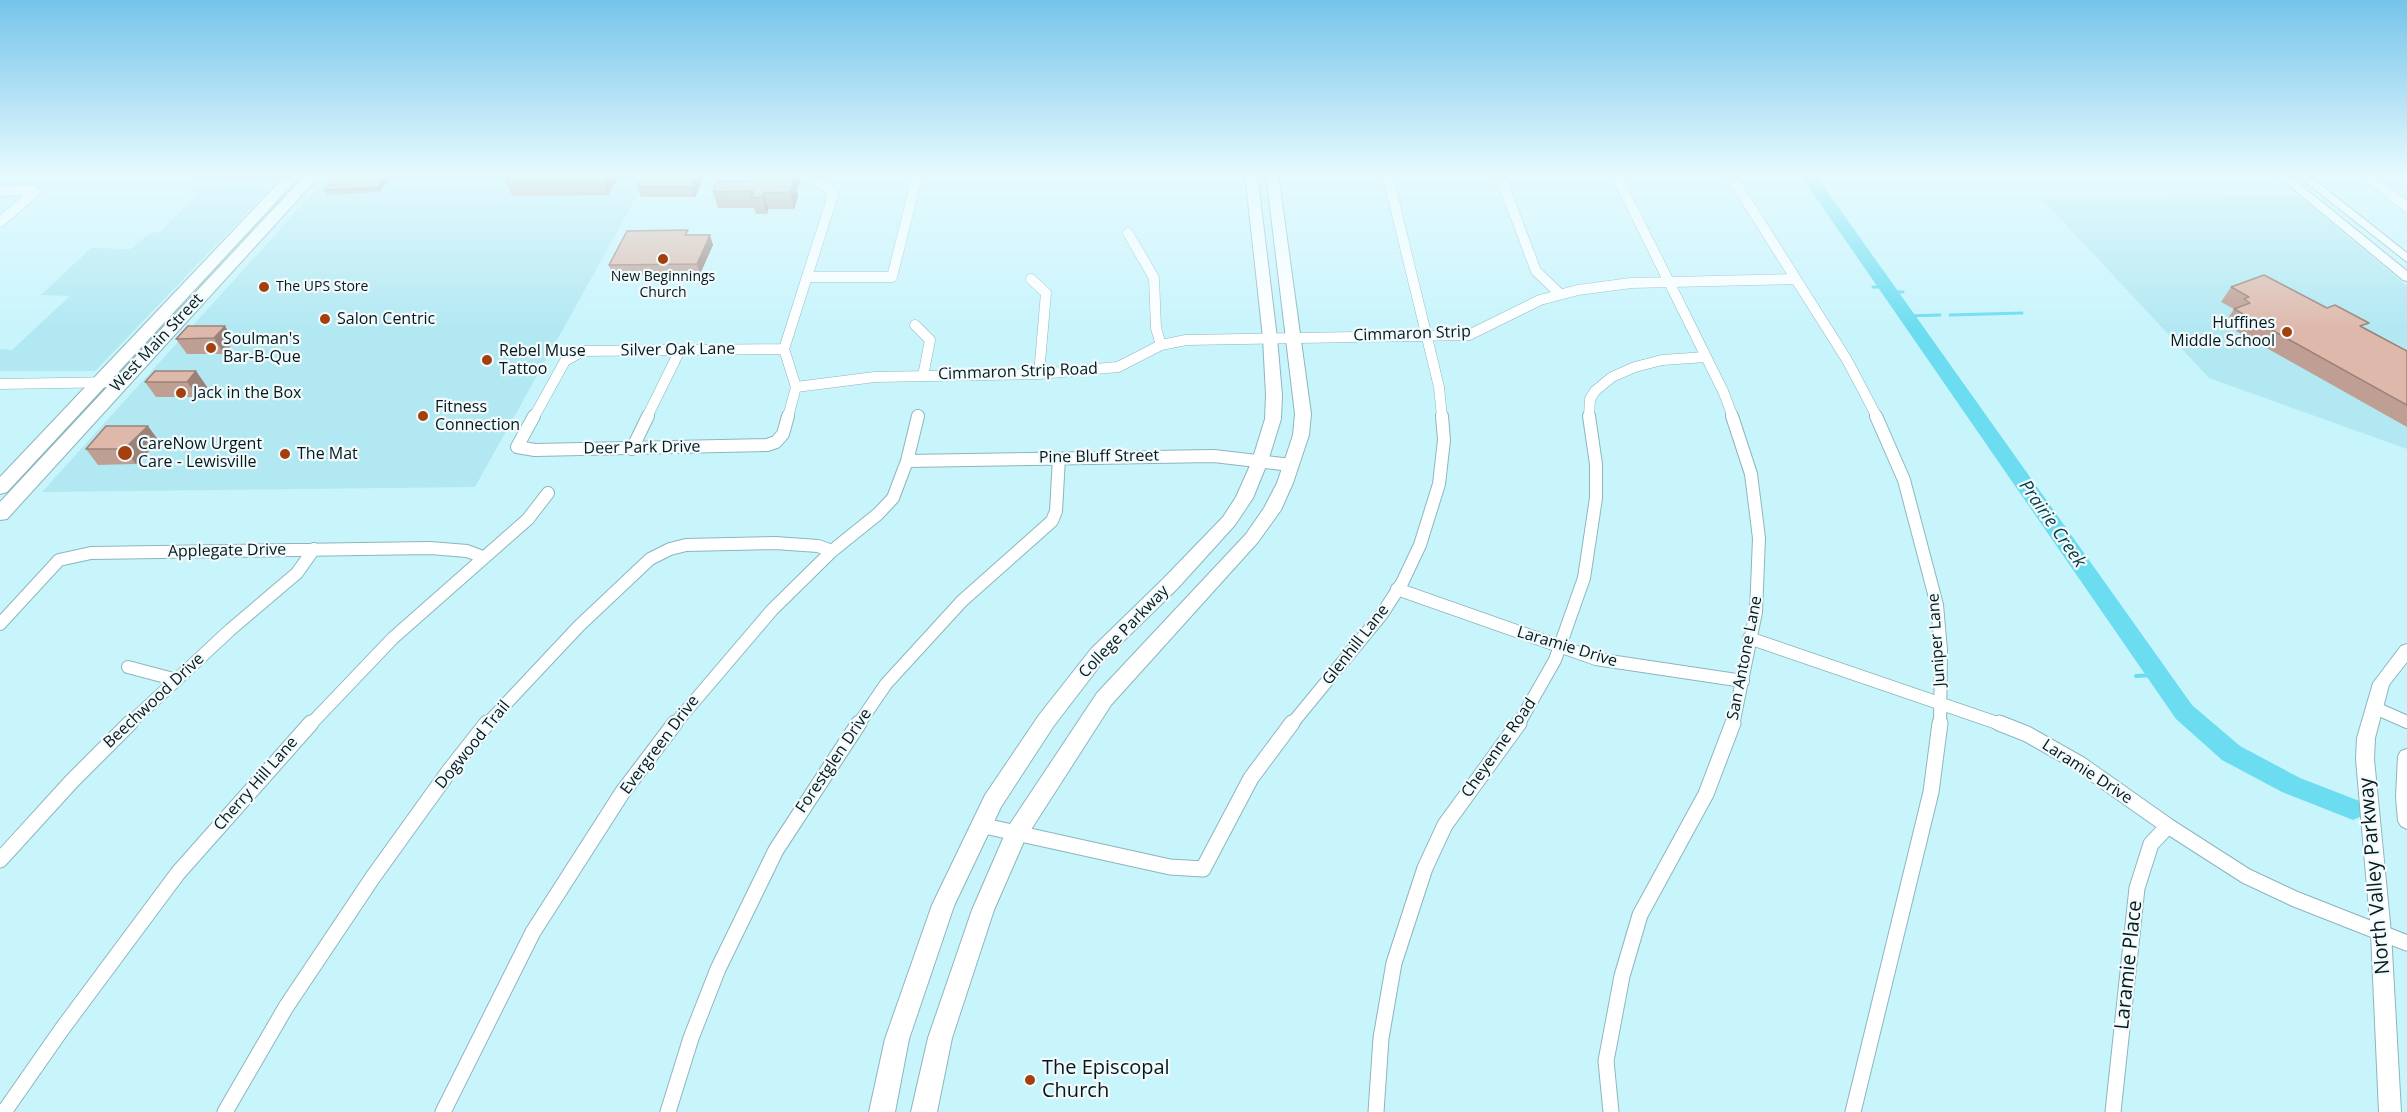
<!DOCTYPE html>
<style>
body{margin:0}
canvas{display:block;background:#c8f4fc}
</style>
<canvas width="2407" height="1112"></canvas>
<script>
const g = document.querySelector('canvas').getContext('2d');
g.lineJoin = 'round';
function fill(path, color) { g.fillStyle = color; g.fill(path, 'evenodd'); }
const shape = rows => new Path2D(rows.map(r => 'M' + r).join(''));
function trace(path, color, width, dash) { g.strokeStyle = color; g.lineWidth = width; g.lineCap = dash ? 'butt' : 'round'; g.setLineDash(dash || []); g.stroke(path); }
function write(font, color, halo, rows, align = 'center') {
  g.font = font + ' "Open Sans",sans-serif'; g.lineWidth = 4.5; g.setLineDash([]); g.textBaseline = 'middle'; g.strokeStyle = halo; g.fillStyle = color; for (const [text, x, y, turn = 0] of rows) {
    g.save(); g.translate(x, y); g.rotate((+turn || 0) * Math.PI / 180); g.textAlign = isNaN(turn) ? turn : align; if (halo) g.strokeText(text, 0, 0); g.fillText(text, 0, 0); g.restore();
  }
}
fill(shape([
 [197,173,285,173,95,371,0,371,0,349,12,350,70,296,41,295,91,248,131,249,150,233,160,232,199,193,186,192,189,188,180,189],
 [331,173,650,173,475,487,42,492],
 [2299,196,2407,286,2407,449,2209,378,2043,200]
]), '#b2e8f2');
trace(shape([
 [1873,287,1886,287],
 [1889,292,1903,292],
 [1950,315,2022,313],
 [1906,316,1940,315]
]), '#6cddf0', 3);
trace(shape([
 [2136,676,2156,675]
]), '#6cddf0', 4);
fill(shape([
 [1799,173,1814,173,2192,705,2240,746,2300,778,2362,802,2366,809,2362,816,2353,820,2282,792,2222,760,2176,719,1799,173]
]), '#6cddf0');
const minorFar2 = shape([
 [1387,173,1439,387,1442,417],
 [1499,173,1536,271,1560,294],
 [1615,173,1723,391,1733,417],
 [1729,173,1847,360,1877,417],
 [2364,173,2407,207],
 [0,191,32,190,35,192,0,222],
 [1128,233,1154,278,1156,328,1161,345],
 [807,277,892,277,918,173],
 [1031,279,1046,293,1039,374],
 [915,325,930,340,923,376],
 [784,349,796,387,788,417],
 [784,349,833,195,829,189,802,173],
 [0,384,121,382],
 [796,387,875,377,1039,374,1118,367,1161,345,1186,340,1469,335,1540,300,1578,290,1631,283,1796,279],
 [534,417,565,361,583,351,784,349],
 [647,417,680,350],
 [917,417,918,415],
 [1589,417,1590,399,1595,391,1612,377,1635,367,1662,360,1706,357]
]);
const minorFar1 = shape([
 [534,416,517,447,535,450,767,445,776,442,783,434,788,416],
 [1732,416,1751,474,1759,538,1756,612,1733,725],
 [1876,416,1904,480,1937,605,1941,650,1940,725],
 [632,449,648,416],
 [907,461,1214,456,1291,465],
 [1397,589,1596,659,1743,681],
 [0,624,59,560,91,553,430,548,467,551,483,557],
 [1749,638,2003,725],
 [128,667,177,680],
 [2373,707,2407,722],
 [128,725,230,630,297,573,314,549],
 [310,725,393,638,528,519,548,493],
 [486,725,579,626,650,559,670,549,686,545,775,543,818,546,832,551],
 [674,725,772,610,832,551,878,514,893,498,907,461,918,416],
 [858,725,886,684,962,601,1052,521,1056,511,1059,458],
 [1291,725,1382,614,1402,583,1420,545,1439,484,1444,440,1442,416],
 [1518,725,1555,660,1584,578,1596,498,1596,464,1589,416]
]);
const minor = shape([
 [1999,723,2027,734,2080,764,2168,826,2246,876,2295,899,2407,943],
 [980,825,1170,867,1203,869,1251,778,1292,723],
 [0,860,72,781,130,723],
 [4,1112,62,1029,178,873,311,723],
 [225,1112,286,1007,373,877,450,770,487,723],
 [443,1112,533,932,622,793,675,723],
 [668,1112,691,1038,718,969,776,850,859,723],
 [1376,1112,1381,1038,1394,963,1425,868,1445,825,1519,723],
 [1611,1112,1606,1061,1622,976,1640,915,1706,794,1733,723],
 [1853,1112,1931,792,1940,723],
 [2113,1112,2137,888,2151,844,2168,826]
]);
const tertiary = shape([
 [2274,173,2286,173,2407,271,2407,281,2403,280,2274,173],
 [2294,173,2306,173,2407,253,2407,262,2294,173],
 [2407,644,2407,662,2389,685,2375,738,2374,759,2391,933,2401,1112,2379,1112,2371,933,2356,759,2357,738,2373,683,2401,646,2407,644],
 [2407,749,2407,829,2401,826,2398,821,2396,797,2398,756,2401,751,2407,749]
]);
const secondary = shape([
 [1245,173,1257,173,1277,338,1282,395,1281,419,1268,461,1253,498,1235,525,1177,589,1105,659,1053,727,1001,807,954,906,909,1039,895,1112,869,1112,885,1039,932,905,985,795,1039,715,1091,649,1163,579,1223,517,1236,497,1252,461,1265,419,1266,395,1263,338,1245,173],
 [1266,173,1278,173,1311,414,1309,435,1293,483,1281,510,1258,542,1111,705,1025,839,994,910,952,1038,937,1112,911,1112,928,1038,972,910,1008,827,1097,693,1246,534,1264,508,1277,483,1293,435,1295,414,1266,173]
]);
const primary = shape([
 [288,173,303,173,7,492,0,494,0,477,288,173],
 [307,173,322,173,7,519,0,520,0,502,307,173]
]);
trace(minorFar2, '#8cb6bd', 11);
trace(minorFar1, '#8cb6bd', 14);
trace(minor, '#8cb6bd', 17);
trace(tertiary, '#8cb6bd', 2);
trace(secondary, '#8cb6bd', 2);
trace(primary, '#8cb6bd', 2);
trace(minorFar2, '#fff', 10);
trace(minorFar1, '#fff', 12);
trace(minor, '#fff', 15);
fill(tertiary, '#fff');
fill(secondary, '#fff');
fill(primary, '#fff');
fill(shape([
 [218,173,260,173,254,179,221,180],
 [394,173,379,192,327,195,324,190],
 [512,173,620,173,608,195,512,196,506,181],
 [704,179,695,197,641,197,637,187],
 [750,181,800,182,797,190,798,196,794,209,768,209,767,214,756,214,754,208,718,208,713,192],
 [690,235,713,245,700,274,612,275,609,265],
 [2231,287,2365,328,2407,351,2407,427,2224,324,2234,309,2221,302],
 [188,326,234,341,224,354,187,354,176,339],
 [196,371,207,387,198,397,156,397,145,382],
 [159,441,136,464,98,465,86,449]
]), '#bf9f93');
fill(shape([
 [251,173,260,173,254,179],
 [388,173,394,173,379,192,377,188],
 [607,173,620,173,608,195,603,180],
 [699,173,702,173,704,179,695,197,692,187],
 [793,173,798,173,800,182,797,190,798,196,794,209,790,192,791,180],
 [764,193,768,209,767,214,762,197],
 [710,235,713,245,700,274,697,264],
 [225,326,234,341,224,354,214,338],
 [196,371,207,387,198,397,187,382],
 [148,426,159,441,136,464,124,449]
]), '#9b8278');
const building = shape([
 [340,173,388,173,377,188,324,190,340,173],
 [512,173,607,173,603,180,506,181,512,173],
 [645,173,699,173,692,187,637,187,645,173],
 [753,173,793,173,791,180,794,180,790,192,764,193,762,197,751,198,754,191,713,192,718,181,750,181,753,173],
 [688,230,685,235,710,235,697,264,609,265,627,231,688,230],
 [2264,275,2327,308,2335,305,2369,323,2360,326,2407,351,2407,405,2234,309,2250,303,2244,299,2249,297,2231,287,2264,275],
 [188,326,225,326,214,338,176,339,188,326],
 [155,371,196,371,187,382,145,382,155,371],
 [106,426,148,426,124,449,86,449,106,426]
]);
fill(building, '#deb9ab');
trace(building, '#9b8278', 1.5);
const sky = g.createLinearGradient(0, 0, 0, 329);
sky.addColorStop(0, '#76c4eb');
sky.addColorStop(0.53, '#e6fafe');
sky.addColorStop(1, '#e6fafe00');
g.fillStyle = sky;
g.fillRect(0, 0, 2407, 329);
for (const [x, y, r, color] of [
 [663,259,6,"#a4400d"],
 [264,287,6,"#a4400d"],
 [325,319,6,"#a4400d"],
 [2287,332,6,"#a4400d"],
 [211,348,6,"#a4400d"],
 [487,360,6,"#a4400d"],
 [181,393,6,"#a4400d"],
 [423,416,6,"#a4400d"],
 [125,453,8,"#a4400d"],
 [285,454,6,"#a4400d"],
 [1030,1080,6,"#a4400d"]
]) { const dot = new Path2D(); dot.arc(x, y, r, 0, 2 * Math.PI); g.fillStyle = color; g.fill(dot); trace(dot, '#f1fafc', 2); }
write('14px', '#07181b', '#f1fafc', [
 ["New Beginnings",663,277],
 ["Church",663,293],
 ["The UPS Store",276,287,"left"]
]);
write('16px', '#07181b', '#f1fafc', [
 ["Salon Centric",337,319],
 ["Huffines",2275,323,"right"],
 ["Middle School",2275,341,"right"],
 ["Soulman's",223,339],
 ["Bar-B-Que",223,357],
 ["Rebel Muse",499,351],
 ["Tattoo",499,369],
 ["Jack in the Box",193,393],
 ["Fitness",435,407],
 ["Connection",435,425],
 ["CareNow Urgent",138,444],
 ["Care - Lewisville",138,462],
 ["The Mat",297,454]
], 'left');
write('16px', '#07181b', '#f1fafc', [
 ["Cimmaron Strip",1412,334,-2],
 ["West Main Street",157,343,-47],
 ["Silver Oak Lane",678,350,-1],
 ["Cimmaron Strip Road",1018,372,-2],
 ["Deer Park Drive",642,448,-1],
 ["Pine Bluff Street",1099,457,-1],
 ["Applegate Drive",227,551,-1],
 ["College Parkway",1124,632,-46],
 ["Juniper Lane",1937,640,-94],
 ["Glenhill Lane",1356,645,-52],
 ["Laramie Drive",1567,647,17],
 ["San Antone Lane",1745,658,-79],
 ["Beechwood Drive",154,701,-43],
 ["Dogwood Trail",473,745,-51],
 ["Evergreen Drive",660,745,-53],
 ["Cheyenne Road",1499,748,-55],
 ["Forestglen Drive",834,761,-56],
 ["Laramie Drive",2087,772,33],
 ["Cherry Hill Lane",256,784,-49]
]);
write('italic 18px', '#053c44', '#f1fafc', [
 ["Prairie Creek",2052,524,55]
]);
write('20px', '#07181b', '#f1fafc', [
 ["North Valley Parkway",2375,876,-95],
 ["Laramie Place",2129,965,-84]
]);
write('20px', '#07181b', '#f1fafc', [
 ["The Episcopal",1042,1068],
 ["Church",1042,1091]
], 'left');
</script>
